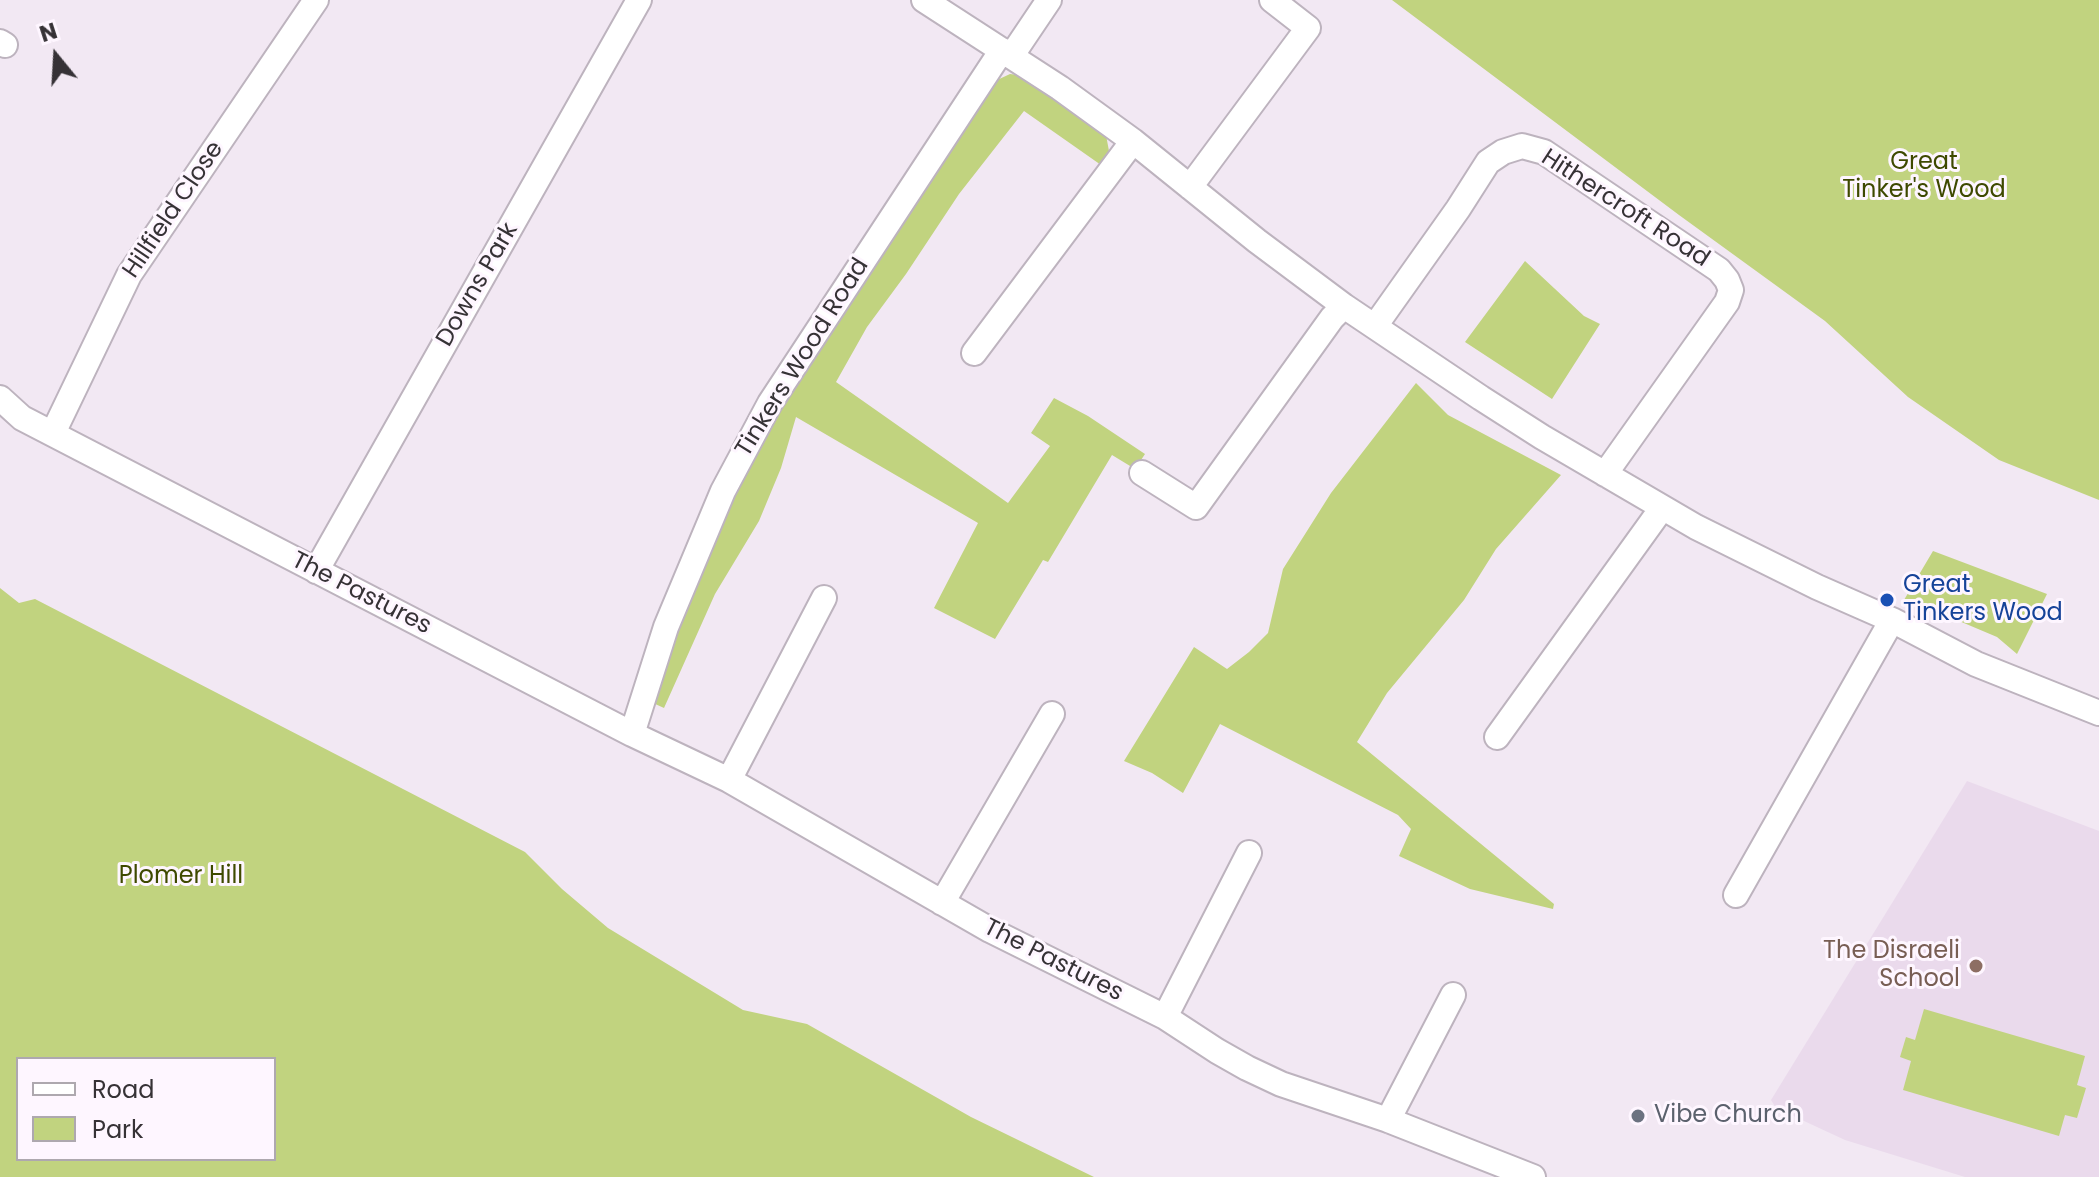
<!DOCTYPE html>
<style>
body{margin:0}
#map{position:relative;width:2099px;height:1177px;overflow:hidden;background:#f2e8f3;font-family:Poppins,sans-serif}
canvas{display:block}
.legend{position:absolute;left:16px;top:1057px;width:260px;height:104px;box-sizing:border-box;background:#fef6ff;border:2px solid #aea8af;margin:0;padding:10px 14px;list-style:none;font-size:24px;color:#363236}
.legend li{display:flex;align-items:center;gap:16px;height:40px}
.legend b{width:40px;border:2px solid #aea8af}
.north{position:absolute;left:16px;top:16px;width:80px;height:80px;-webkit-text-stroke:6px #fef6ff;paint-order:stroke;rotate:342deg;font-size:22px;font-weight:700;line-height:32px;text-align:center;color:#363236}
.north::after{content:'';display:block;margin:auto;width:28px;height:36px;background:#363236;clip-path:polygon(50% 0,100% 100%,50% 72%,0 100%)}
</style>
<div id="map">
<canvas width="2099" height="1177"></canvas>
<ul class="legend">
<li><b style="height:10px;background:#fff"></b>Road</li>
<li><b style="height:22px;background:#c1d37f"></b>Park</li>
</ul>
<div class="north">N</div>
</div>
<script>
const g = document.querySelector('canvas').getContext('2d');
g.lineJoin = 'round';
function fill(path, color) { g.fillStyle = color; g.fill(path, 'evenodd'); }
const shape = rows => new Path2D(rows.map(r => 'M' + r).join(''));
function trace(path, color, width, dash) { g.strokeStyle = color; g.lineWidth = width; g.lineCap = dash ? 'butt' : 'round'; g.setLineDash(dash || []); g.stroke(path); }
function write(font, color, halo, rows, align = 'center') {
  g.font = font + ' Poppins,sans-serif'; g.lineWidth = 6; g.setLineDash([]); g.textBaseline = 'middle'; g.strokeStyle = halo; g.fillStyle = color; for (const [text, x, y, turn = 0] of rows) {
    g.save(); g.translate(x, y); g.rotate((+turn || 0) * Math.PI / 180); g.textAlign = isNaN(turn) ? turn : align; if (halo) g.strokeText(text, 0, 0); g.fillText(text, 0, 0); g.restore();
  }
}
fill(shape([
 [1967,781,2099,831,2099,1177,1965,1177,1845,1140,1776,1108,1771,1100]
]), '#eadaec');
fill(shape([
 [1392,0,2099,0,2099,500,1999,460,1908,397,1825,321,1679,215],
 [1010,74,1026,76,1106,135,1109,151,1101,165,1024,111,959,194,906,274,867,327,836,382,1008,503,1050,446,1031,433,1054,398,1088,416,1145,454,1135,469,1112,455,1048,562,1043,560,995,639,934,608,978,523,796,417,781,468,759,521,715,594,664,708,653,703,688,598,753,451,995,81],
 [1525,261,1584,316,1600,324,1552,399,1465,342],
 [1416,383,1448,415,1561,475,1496,549,1464,600,1387,693,1357,742,1554,904,1553,909,1470,889,1399,856,1411,829,1398,815,1220,724,1183,793,1152,773,1124,761,1194,647,1227,669,1249,652,1268,633,1283,569,1331,493],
 [1933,551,2047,594,2017,654,1997,637,1926,607,1904,600],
 [0,588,19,603,35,599,525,852,562,889,608,928,743,1010,807,1024,971,1117,1094,1177,0,1177],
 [18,1059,274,1059,274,1159,18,1159],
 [1924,1009,2085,1056,2077,1085,2086,1088,2077,1118,2065,1115,2059,1136,1903,1090,1911,1061,1900,1057,1906,1037,1915,1040]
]), '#c1d37f');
const minor = shape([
 [924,0,1060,88,1133,141,1257,241,1344,306,1481,398,1542,437,1696,527,1817,587,1892,620,1976,664,2099,713],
 [0,42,5,45],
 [1012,55,1049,0],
 [1190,187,1308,28,1272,0],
 [1375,326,1458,209,1488,162,1503,152,1522,146,1544,152,1719,270,1727,280,1731,290,1727,302,1605,474],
 [974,353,1133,141],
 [0,398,22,418,632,734,729,780,990,930,1165,1017,1217,1051,1247,1068,1281,1084,1388,1120,1533,1177],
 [53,433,129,275,316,0],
 [1142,473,1196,507,1332,318,1344,306],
 [316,571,639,0],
 [632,734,666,627,723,491,770,403,1002,50],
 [1497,737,1662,508],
 [729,780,824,598],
 [1736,895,1892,620],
 [942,903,1052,714],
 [1165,1017,1249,853],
 [1388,1120,1453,995]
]);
trace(minor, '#bdb3be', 28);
trace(minor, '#fff', 24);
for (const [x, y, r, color] of [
 [1887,600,8,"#1a4fb4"],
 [1976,966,8,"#8d6e63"],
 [1638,1116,8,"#6b7280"]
]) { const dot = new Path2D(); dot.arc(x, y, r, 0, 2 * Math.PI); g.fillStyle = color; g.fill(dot); trace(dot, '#fef6ff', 3); }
write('24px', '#3e4900', '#fef6ff', [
 ["Great",1924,163],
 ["Tinker's Wood",1924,191],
 ["Plomer Hill",181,877]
]);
write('24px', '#363236', '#fef6ff', [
 ["Hithercroft Road",1625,209,33],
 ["Hillfield Close",174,210,-56],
 ["Downs Park",478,285,-60],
 ["Tinkers Wood Road",803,358,-58],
 ["The Pastures",361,594,27],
 ["The Pastures",1053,961,27]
]);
write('24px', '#164399', '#fef6ff', [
 ["Great",1903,586],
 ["Tinkers Wood",1903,614]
], 'left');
write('24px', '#785e54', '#fef6ff', [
 ["The Disraeli",1960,952],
 ["School",1960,980]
], 'right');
write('24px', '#5b616d', '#fef6ff', [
 ["Vibe Church",1654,1116]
], 'left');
</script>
